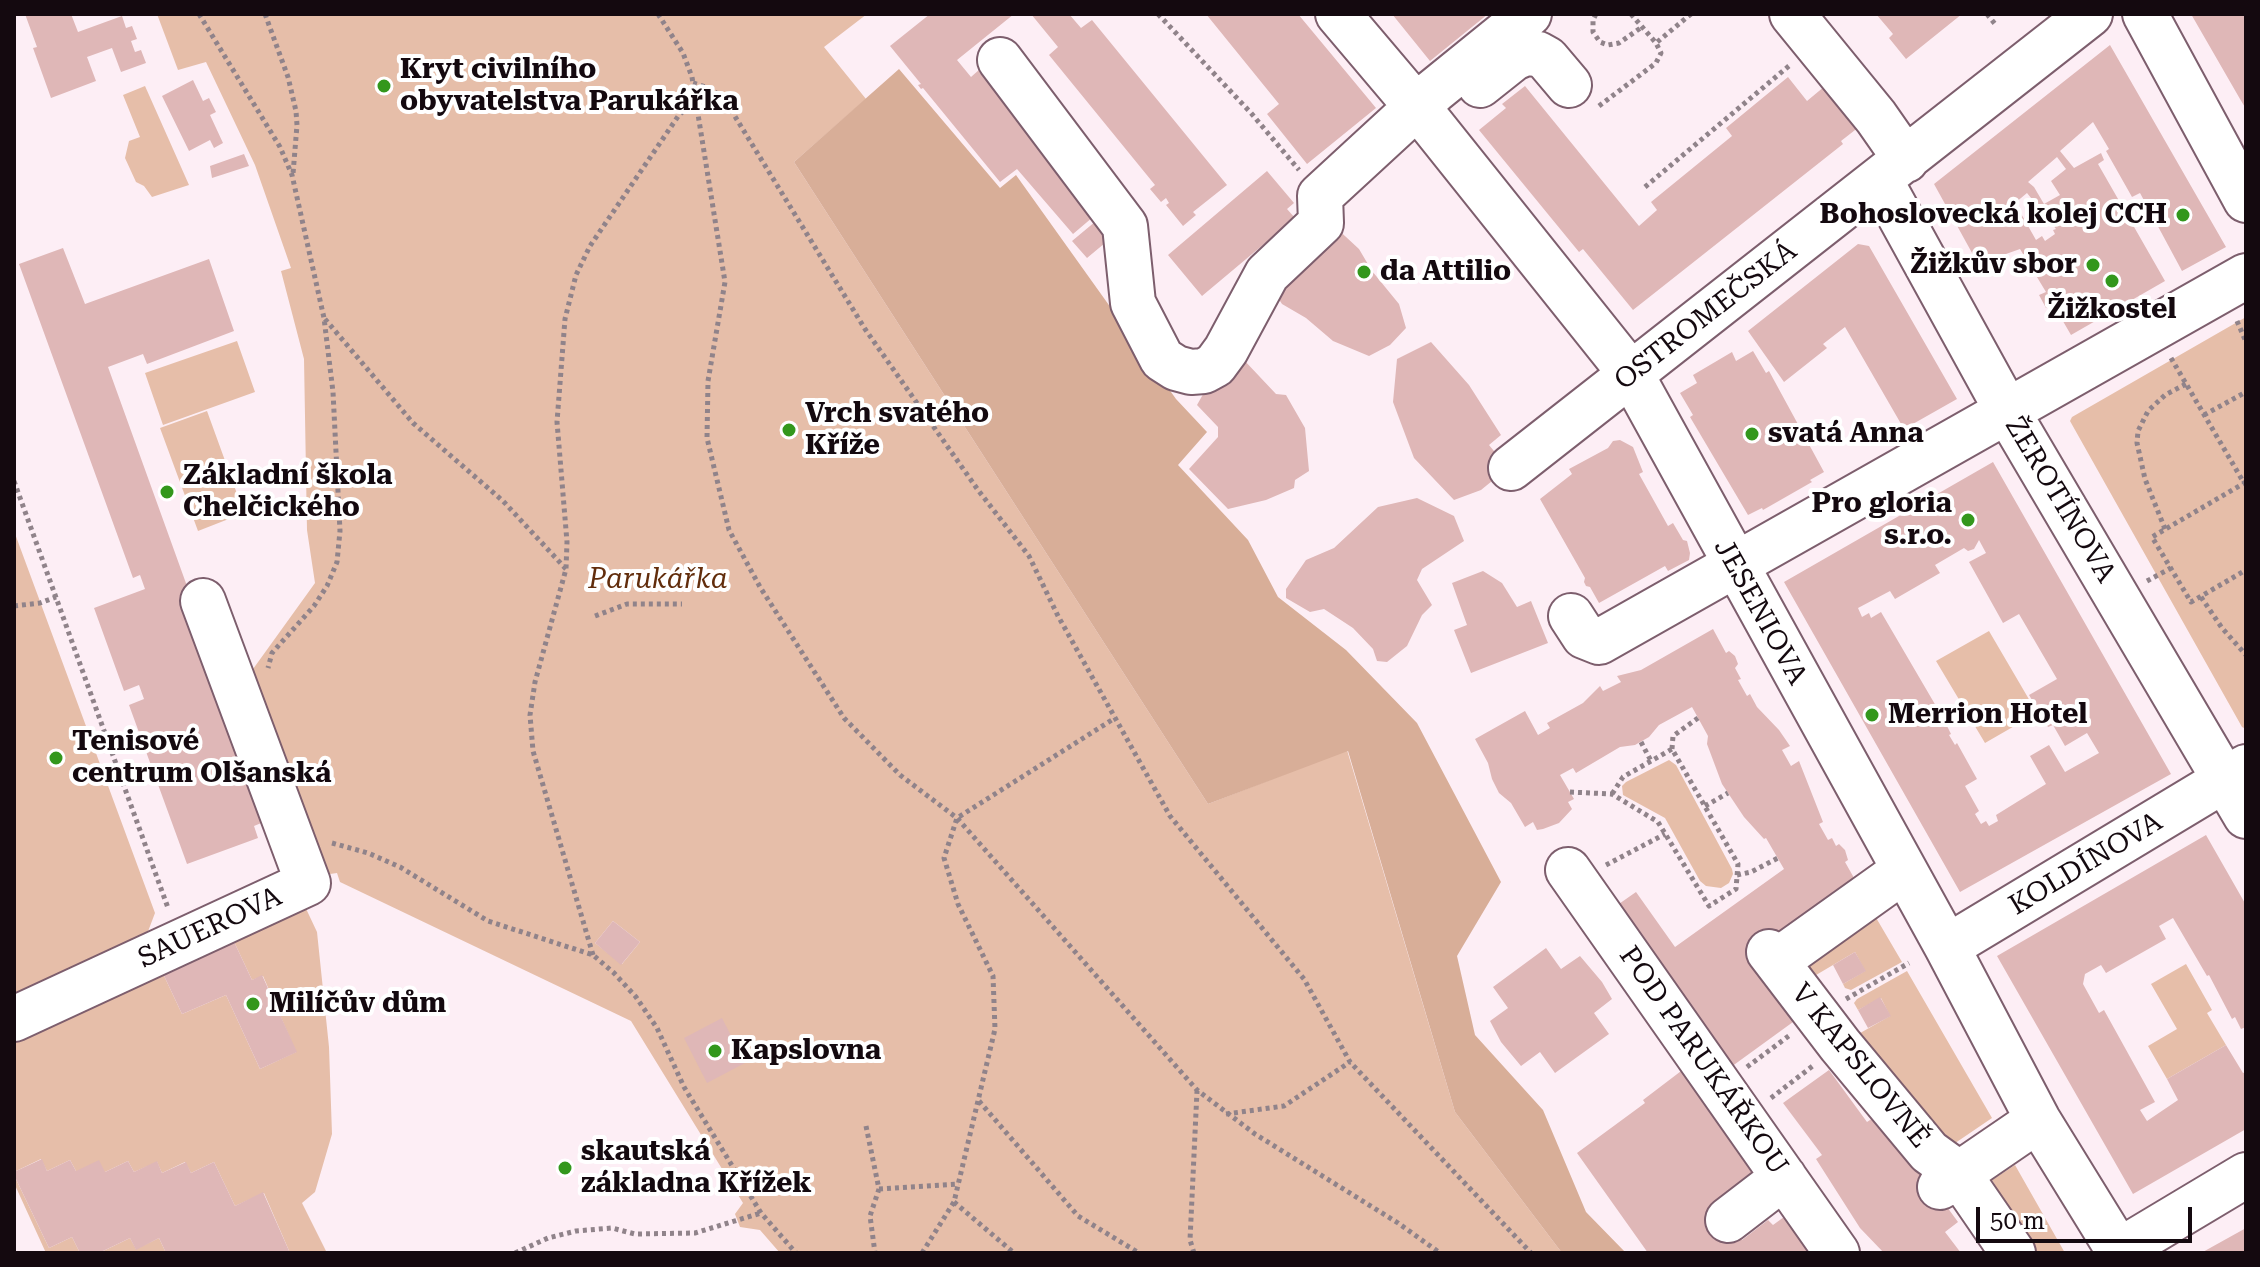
<!DOCTYPE html>
<meta charset="utf-8">
<style>
body{margin:0}
#map{position:relative;width:2260px;height:1267px;overflow:hidden;background:#fdeef5;font-family:"Roboto Serif",serif}
canvas{display:block}
.frame{position:absolute;inset:0;border:16px solid #14090f;pointer-events:none}
.scale{position:absolute;left:1976px;top:1207px;width:216px;height:36px;box-sizing:border-box;border:4px solid #14090f;border-top:0;padding-left:10px;font-size:24px;line-height:28px;white-space:nowrap;color:#14090f;-webkit-text-stroke:6px #fff;paint-order:stroke}
</style>
<div id="map">
<canvas width="2260" height="1267"></canvas>
<div class="frame"></div>
<div class="scale">50 m</div>
</div>
<script>
const g = document.querySelector('canvas').getContext('2d');
g.lineJoin = 'round';
function fill(path, color) { g.fillStyle = color; g.fill(path, 'evenodd'); }
const shape = rows => new Path2D(rows.map(r => 'M' + r).join(''));
function trace(path, color, width, dash) { g.strokeStyle = color; g.lineWidth = width; g.lineCap = dash ? 'butt' : 'round'; g.setLineDash(dash || []); g.stroke(path); }
function write(font, color, halo, rows, align = 'center') {
  g.font = font + ' "Roboto Serif",serif'; g.lineWidth = 8; g.setLineDash([]); g.textBaseline = 'middle'; g.strokeStyle = halo; g.fillStyle = color; for (const [text, x, y, turn = 0] of rows) {
    g.save(); g.translate(x, y); g.rotate((+turn || 0) * Math.PI / 180); g.textAlign = isNaN(turn) ? turn : align; if (halo) g.strokeText(text, 0, 0); g.fillText(text, 0, 0); g.restore();
  }
}
fill(shape([
 [157,14,867,14,824,47,866,99,794,162,1208,804,1347,750,1455,1112,1562,1253,780,1253,760,1230,740,1227,735,1214,743,1203,631,1021,340,882,337,873,316,876,248,676,315,583,307,530,304,359,281,271,291,268,255,165,206,62,178,70],
 [613,921,640,942,622,964,595,943],
 [145,86,189,185,152,197,144,186,136,182,125,158,129,141,140,137,123,95],
 [2246,317,2246,729,2242,727,2070,421,2072,417],
 [237,341,255,392,163,425,145,373],
 [207,411,244,513,198,531,160,428],
 [14,531,155,913,144,942,14,1000],
 [1989,631,2037,713,1985,743,1936,661],
 [1669,760,1676,765,1732,869,1733,874,1729,883,1721,888,1706,886,1700,881,1665,818,1623,795,1622,786,1626,782],
 [301,898,317,932,329,1047,332,1134,315,1192,302,1203,327,1253,290,1253,264,1193,235,1206,214,1162,191,1173,185,1162,162,1173,157,1162,134,1172,128,1161,105,1172,76,1171,70,1160,47,1171,41,1159,14,1172,14,1030,158,963,182,1014,226,995,260,1069,296,1052,263,976,252,980,229,931],
 [1868,904,1902,962,1851,990,1845,988,1843,984,1865,971,1855,952,1811,978,1793,957],
 [2186,964,2212,1010,2207,1013,2226,1045,2167,1079,2148,1046,2177,1029,2151,984],
 [1907,971,1992,1118,1942,1152,1855,1036,1890,1016,1881,998,1858,1010,1854,1003,1857,999],
 [2015,1165,2065,1253,2030,1253,2002,1213,2009,1208,1992,1180],
 [14,1175,49,1248,72,1237,80,1253,46,1253,14,1183],
 [130,1238,136,1249,159,1238,166,1253,99,1253]
]), '#e6bea9');
fill(shape([
 [899,69,1000,188,1016,175,1176,399,1207,432,1178,465,1248,540,1278,597,1346,650,1417,723,1501,882,1457,956,1475,1035,1543,1110,1586,1212,1626,1253,1562,1253,1455,1112,1348,751,1208,804,794,162]
]), '#d8ae98');
fill(shape([
 [25,14,71,14,78,32,122,16,126,28,132,26,137,39,131,41,135,52,141,50,146,63,121,72,112,48,87,57,96,81,51,98,33,48,37,47],
 [930,14,1014,14,957,60,971,77,980,69,1043,147,1039,151,1048,162,1051,160,1059,167,1055,171,1093,217,1073,234,1017,169,1000,182,923,88,921,89,918,85,921,84,890,46],
 [1031,14,1069,14,1081,28,1092,20,1227,185,1193,212,1196,215,1183,226,1166,205,1169,203,1166,198,1161,202,1150,189,1155,185,1049,55,1058,47],
 [1206,14,1298,14,1376,108,1307,164,1267,114,1279,104],
 [1392,14,1488,14,1430,61],
 [1876,14,1962,14,1906,59,1889,38,1893,34],
 [2191,14,2246,14,2246,109,2240,99],
 [2110,45,2226,247,2182,271,2140,193,2132,197,2106,151,2109,149,2093,122,2060,151,2074,168,2101,153,2104,160,2098,164,2165,281,2071,335,2053,304,2046,308,2039,295,2046,292,2020,249,2006,254,2007,257,1982,271,1934,184],
 [2057,157,2066,169,2051,181,2060,195,2044,204,2034,187,2028,182],
 [2027,193,2056,229,2053,230,2055,234,2045,241,2042,236,2036,240,2015,203],
 [1788,77,1807,101,1831,81,1864,123,1841,141,1843,144,1633,310,1583,249,1579,252,1479,130,1506,108,1502,104,1525,86,1639,226,1657,210,1651,202,1732,136,1726,128],
 [193,80,203,101,209,98,216,112,210,115,223,143,214,148,210,140,189,151,162,96],
 [244,154,249,166,212,178,210,166],
 [1267,171,1294,203,1287,209,1295,218,1202,296,1168,255],
 [1096,221,1111,238,1087,258,1072,241],
 [1332,224,1359,249,1372,271,1399,304,1406,328,1390,345,1369,356,1333,341,1306,318,1282,304,1267,281],
 [1858,244,1869,246,1957,399,1904,429,1845,327,1823,344,1827,348,1784,382,1748,331],
 [63,248,85,304,209,259,234,331,147,364,143,354,108,367,271,819,254,826,258,838,187,864,129,705,144,699,139,685,124,691,94,608,145,589,140,575,133,578,19,264],
 [1431,342,1469,385,1501,435,1489,445,1508,468,1481,490,1454,500,1414,458,1393,402,1397,359],
 [1753,351,1766,373,1769,371,1824,472,1810,480,1812,482,1763,510,1762,508,1748,515,1690,417,1693,415,1680,393,1697,383,1693,375,1732,352,1736,361],
 [1243,359,1276,394,1286,395,1305,428,1309,471,1295,480,1294,488,1266,500,1228,509,1189,469,1218,437,1218,427,1197,405,1220,364],
 [1620,440,1633,447,1643,472,1639,474,1668,526,1673,523,1683,540,1687,541,1690,553,1689,560,1668,571,1665,566,1599,603,1590,587,1586,586,1584,582,1585,578,1540,499,1572,474,1569,469,1608,448,1613,441],
 [1993,462,2171,774,1960,892,1784,582],
 [1979,540,1986,553,1969,562,2003,623,2019,614,2057,679,2029,695,2048,727,2053,725,2065,746,2087,733,2099,753,2065,772,2049,745,2030,756,2046,784,1996,815,1998,821,1989,826,1986,821,1981,824,1975,814,1979,811,1965,786,1977,779,1957,743,1955,745,1949,735,1951,734,1943,718,1881,612,1871,618,1869,613,1862,617,1858,608,1890,591,1895,599,1940,573,1935,565,1964,548,1968,551,1974,549],
 [1417,498,1454,516,1464,541,1422,569,1417,580,1432,605,1422,615,1407,646,1387,662,1377,661,1373,649,1353,628,1324,609,1310,612,1286,598,1286,589,1306,560,1334,548,1378,507],
 [1483,571,1502,583,1517,607,1531,601,1548,643,1471,673,1454,630,1467,625,1452,583],
 [1713,629,1726,653,1729,651,1735,656,1738,664,1735,668,1741,679,1738,680,1747,696,1750,694,1757,707,1779,730,1790,746,1782,750,1791,766,1799,761,1823,822,1819,824,1828,840,1832,838,1836,846,1839,844,1845,850,1848,860,1845,862,1858,885,1751,965,1793,1022,1731,1067,1616,906,1636,892,1675,947,1784,869,1766,838,1764,839,1744,817,1722,784,1707,744,1708,736,1692,707,1659,725,1649,737,1635,745,1620,747,1576,773,1573,768,1560,775,1574,799,1568,802,1572,809,1559,823,1543,829,1537,830,1533,822,1525,827,1511,803,1499,793,1492,779,1488,763,1475,739,1525,711,1538,735,1550,728,1547,723,1583,703,1600,686,1603,691,1621,682,1617,676,1641,670],
 [2206,835,2246,905,2246,1027,2241,1029,2235,1017,2232,1019,2209,975,2207,976,2173,918,2159,926,2166,939,2106,973,2101,965,2085,974,2083,984,2099,1013,2104,1010,2155,1102,2140,1110,2147,1121,2178,1100,2167,1079,2226,1045,2243,1073,2246,1072,2246,1129,2133,1194,1997,956],
 [613,921,640,942,621,965,595,943],
 [229,931,252,980,262,975,297,1052,260,1069,226,995,182,1014,158,963],
 [1546,948,1561,969,1580,956,1602,982,1612,999,1594,1013,1609,1034,1555,1073,1540,1052,1521,1066,1501,1042,1490,1021,1508,1008,1493,987],
 [1855,952,1866,971,1843,984,1833,965],
 [1880,997,1891,1016,1868,1028,1858,1010],
 [722,1018,745,1063,707,1083,684,1038],
 [1689,1065,1764,1165,1714,1202,1742,1240,1768,1220,1773,1225,1784,1217,1811,1253,1648,1253,1577,1153,1645,1103,1643,1100],
 [1829,1070,1867,1122,1879,1114,1958,1222,1945,1232,1961,1253,1884,1253,1860,1228,1816,1159,1822,1155,1783,1103],
 [42,1159,47,1171,70,1160,76,1171,99,1160,105,1172,128,1161,134,1172,157,1161,162,1173,186,1162,191,1173,214,1162,235,1206,263,1192,290,1253,166,1253,159,1238,136,1250,130,1238,99,1253,80,1253,72,1237,49,1248,14,1175,14,1172],
 [2246,1228,2246,1253,2201,1253]
]), '#dfb7b7');
const minor = shape([
 [1338,14,1432,125,1631,374,1947,947,2038,1120,2120,1253],
 [1792,14,1876,117,1906,160],
 [2145,14,2246,200],
 [1000,60,1125,226,1133,303,1162,359,1176,368,1191,372,1204,371,1215,365,1226,350,1267,274,1321,223,1320,196,1434,91,1529,14],
 [1480,85,1514,58,1526,53,1538,54,1547,59,1569,85],
 [1880,180,2006,409,2246,816],
 [1511,468,2090,14],
 [1571,616,1584,636,1599,642,2246,276],
 [1568,870,1837,1253],
 [1947,947,2246,767],
 [1791,951,1903,871],
 [1769,952,1840,1045,1929,1152,1958,1173,2013,1253],
 [14,1019,308,883,203,601],
 [1940,1187,2038,1120],
 [1728,1220,1784,1177],
 [2119,1251,2246,1175]
]);
trace(minor, '#7d5e6d', 48);
trace(shape([
 [199,14,280,147,292,175,324,318,333,392,340,531,337,562,327,586,314,606,272,653,268,668],
 [265,14,288,77,296,111,297,125,293,174],
 [658,14,683,53,692,77,725,282,708,381,707,438,729,530,760,587,844,718,900,775,957,818,1197,1090,1255,1134,1398,1223,1440,1253],
 [1158,14,1251,113,1299,170],
 [1596,14,1593,20,1593,32,1600,42,1608,45,1619,43,1642,27],
 [1631,14,1656,43,1691,14],
 [1987,14,1995,24],
 [693,83,712,89,728,105,865,329,978,490,1029,556,1058,616,1170,816,1304,979,1350,1062,1531,1253],
 [1599,106,1656,63,1661,53,1656,43],
 [1645,187,1790,65],
 [325,319,413,423,503,501,566,569],
 [2237,321,2246,342],
 [2171,358,2244,483],
 [2204,415,2246,392],
 [14,481,168,908],
 [2246,482,2152,537,2191,602,2246,570],
 [2165,529,2145,479,2137,443,2138,431,2148,411,2165,395,2186,384],
 [2147,581,2171,568],
 [2201,597,2222,628,2246,655],
 [14,606,40,603,56,597],
 [595,616,627,604,682,604],
 [1641,742,1651,761],
 [1672,749,1673,736,1698,718],
 [1570,792,1612,794,1658,822,1709,906,1736,889,1738,864,1672,749,1623,777,1612,794],
 [1705,806,1728,793],
 [332,843,368,853,400,867,488,921,593,955,614,973,636,997,657,1028,684,1087,761,1213,796,1253],
 [1606,865,1665,834],
 [1737,875,1751,872,1778,858],
 [593,955,533,751,530,715,535,682,566,569,567,542,557,422,565,319,576,275,590,246,679,115,695,101],
 [1846,999,1909,963],
 [1747,1067,1790,1035],
 [1771,1098,1814,1065],
 [979,1101,1078,1216,1139,1253],
 [1226,1114,1284,1106,1350,1062],
 [866,1126,879,1189,870,1216,875,1253],
 [879,1189,959,1184],
 [954,1202,1014,1253],
 [515,1253,548,1238,576,1231,612,1228,635,1234,695,1233,761,1213],
 [922,1253,954,1202,995,1029,993,976,958,904,944,858,957,818,1115,718],
 [1194,1253,1190,1240,1197,1091]
]), '#90838a', 5, [4, 4]);
trace(minor, '#fff', 44);
for (const [x, y, r, color] of [
 [384,86,8,"#33971c"],
 [2183,215,8,"#33971c"],
 [2093,265,8,"#33971c"],
 [1364,272,8,"#33971c"],
 [2112,281,8,"#33971c"],
 [789,430,8,"#33971c"],
 [1752,434,8,"#33971c"],
 [167,492,8,"#33971c"],
 [1968,520,8,"#33971c"],
 [1872,715,8,"#33971c"],
 [56,758,8,"#33971c"],
 [253,1004,8,"#33971c"],
 [715,1051,8,"#33971c"],
 [565,1168,8,"#33971c"]
]) { const dot = new Path2D(); dot.arc(x, y, r, 0, 2 * Math.PI); g.fillStyle = color; g.fill(dot); trace(dot, '#fff', 3); }
write('bold 28px', '#14090f', '#fff', [
 ["Kryt civilního",400,70],
 ["obyvatelstva Parukářka",400,102],
 ["Bohoslovecká kolej CCH",2167,215,"right"],
 ["Žižkův sbor",2077,265,"right"],
 ["da Attilio",1380,272],
 ["Žižkostel",2112,310,"center"],
 ["Vrch svatého",805,414],
 ["Kříže",805,446],
 ["svatá Anna",1768,434],
 ["Základní škola",183,476],
 ["Chelčického",183,508],
 ["Pro gloria",1952,504,"right"],
 ["s.r.o.",1952,536,"right"],
 ["Merrion Hotel",1888,715],
 ["Tenisové",72,742],
 ["centrum Olšanská",72,774],
 ["Milíčův dům",269,1004],
 ["Kapslovna",731,1051],
 ["skautská",581,1152],
 ["základna Křížek",581,1184]
], 'left');
write('28px', '#14090f', '#fff', [
 ["OSTROMEČSKÁ",1706,316,-38],
 ["ŽEROTÍNOVA",2060,500,59],
 ["JESENIOVA",1760,612,61],
 ["KOLDÍNOVA",2086,864,-31],
 ["SAUEROVA",210,928,-25],
 ["POD PARUKÁŘKOU",1703,1061,55],
 ["V KAPSLOVNĚ",1860,1066,51]
]);
write('italic 28px', '#622d0c', '#fff', [
 ["Parukářka",658,580]
]);
</script>
